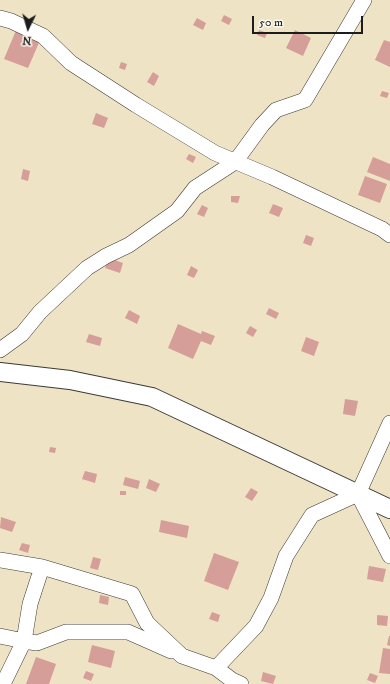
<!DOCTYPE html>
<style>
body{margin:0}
#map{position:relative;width:390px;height:684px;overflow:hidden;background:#eee3c4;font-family:"IM FELL DW Pica",serif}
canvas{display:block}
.north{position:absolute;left:8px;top:8px;width:40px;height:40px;-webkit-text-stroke:3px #fbf7ec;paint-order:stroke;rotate:185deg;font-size:11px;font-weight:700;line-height:16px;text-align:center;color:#1c1c1c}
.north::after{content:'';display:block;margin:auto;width:14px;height:18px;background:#1c1c1c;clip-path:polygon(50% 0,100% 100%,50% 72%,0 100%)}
.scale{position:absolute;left:252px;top:16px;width:111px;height:18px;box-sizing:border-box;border:2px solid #1c1c1c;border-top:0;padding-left:5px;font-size:12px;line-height:14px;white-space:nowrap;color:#1c1c1c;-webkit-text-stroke:3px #fbf7ec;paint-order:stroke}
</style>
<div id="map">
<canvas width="390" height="684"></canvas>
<div class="north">N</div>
<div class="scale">50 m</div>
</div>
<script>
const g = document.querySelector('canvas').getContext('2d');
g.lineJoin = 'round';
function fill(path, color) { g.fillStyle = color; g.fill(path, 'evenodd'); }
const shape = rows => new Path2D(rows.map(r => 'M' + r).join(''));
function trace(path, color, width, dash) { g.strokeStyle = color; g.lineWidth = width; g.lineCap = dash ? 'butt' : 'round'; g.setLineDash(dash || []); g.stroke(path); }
fill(shape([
 [224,15,232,19,229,25,221,21],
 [197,18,206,23,203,30,193,25],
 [17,28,41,38,28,68,4,59],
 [259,30,267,33,265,38,257,35],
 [295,30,311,38,303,56,286,48],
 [384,40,390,42,390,67,375,60],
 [121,62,127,64,125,70,119,68],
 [153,72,159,76,154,86,147,82],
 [382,91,389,93,387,98,380,96],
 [96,113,108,118,104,128,92,124],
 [189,154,196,157,193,163,186,159],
 [373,157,390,164,390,181,367,172],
 [23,169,30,171,28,181,21,179],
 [365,176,387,184,380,203,358,195],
 [231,196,240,196,238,203,231,202],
 [273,204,283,208,279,217,269,213],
 [202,205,208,208,204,217,197,214],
 [306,235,314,238,311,246,303,243],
 [109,258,123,263,120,273,105,268],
 [191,266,198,270,194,278,187,275],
 [269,308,279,313,276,319,266,314],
 [129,310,140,316,137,324,125,318],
 [178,324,201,334,202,331,215,336,211,345,201,341,193,359,168,348],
 [250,326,257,330,253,337,246,333],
 [89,334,102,338,100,346,86,342],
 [306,337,319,342,314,356,301,351],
 [345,399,358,401,355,416,343,414],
 [50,447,56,448,55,453,49,452],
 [85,471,97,474,95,483,82,479],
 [125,477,140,481,138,489,123,485],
 [149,479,160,484,156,492,146,488],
 [251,488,258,492,252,501,245,497],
 [120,491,126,491,126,495,120,495],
 [1,517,16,522,12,532,0,528],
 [161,520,189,526,187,538,159,532],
 [22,543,30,545,28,553,19,550],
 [214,553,239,562,228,590,204,581],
 [93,557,101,559,98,570,90,568],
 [369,566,386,569,383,582,367,579],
 [100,595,109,597,108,605,99,603],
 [212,612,220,615,218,622,209,619],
 [377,615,388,616,387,626,377,625],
 [389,636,390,636,390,646,387,645],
 [92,645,115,651,111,668,88,662],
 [383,648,390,649,390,674,379,673],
 [36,657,56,664,49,684,26,684],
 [86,671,94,674,91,681,83,678],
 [263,672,276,676,273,684,261,681],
 [370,673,378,676,375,683,367,680]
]), '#d59e98');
const minor = shape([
 [0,18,11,21,43,36,71,63,136,105,215,153,272,177,382,229,390,235],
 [0,350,22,334,40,312,87,268,106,256,129,245,177,211,195,188,235,162,262,125,276,110,305,100,364,0],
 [358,494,390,556],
 [0,560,42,567],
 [0,636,24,641,37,643,66,632,128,632,171,651],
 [216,668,232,680,241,684],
 [3,684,24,641,30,604,42,567,132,594,147,623,182,656,216,668,256,626,271,598,286,556,312,515,358,494,390,423]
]);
const tertiary = shape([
 [0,372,70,380,152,397,390,509]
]);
trace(minor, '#3c3a35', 16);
trace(tertiary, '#3c3a35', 20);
trace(minor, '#fff', 15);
trace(tertiary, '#fff', 18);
</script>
